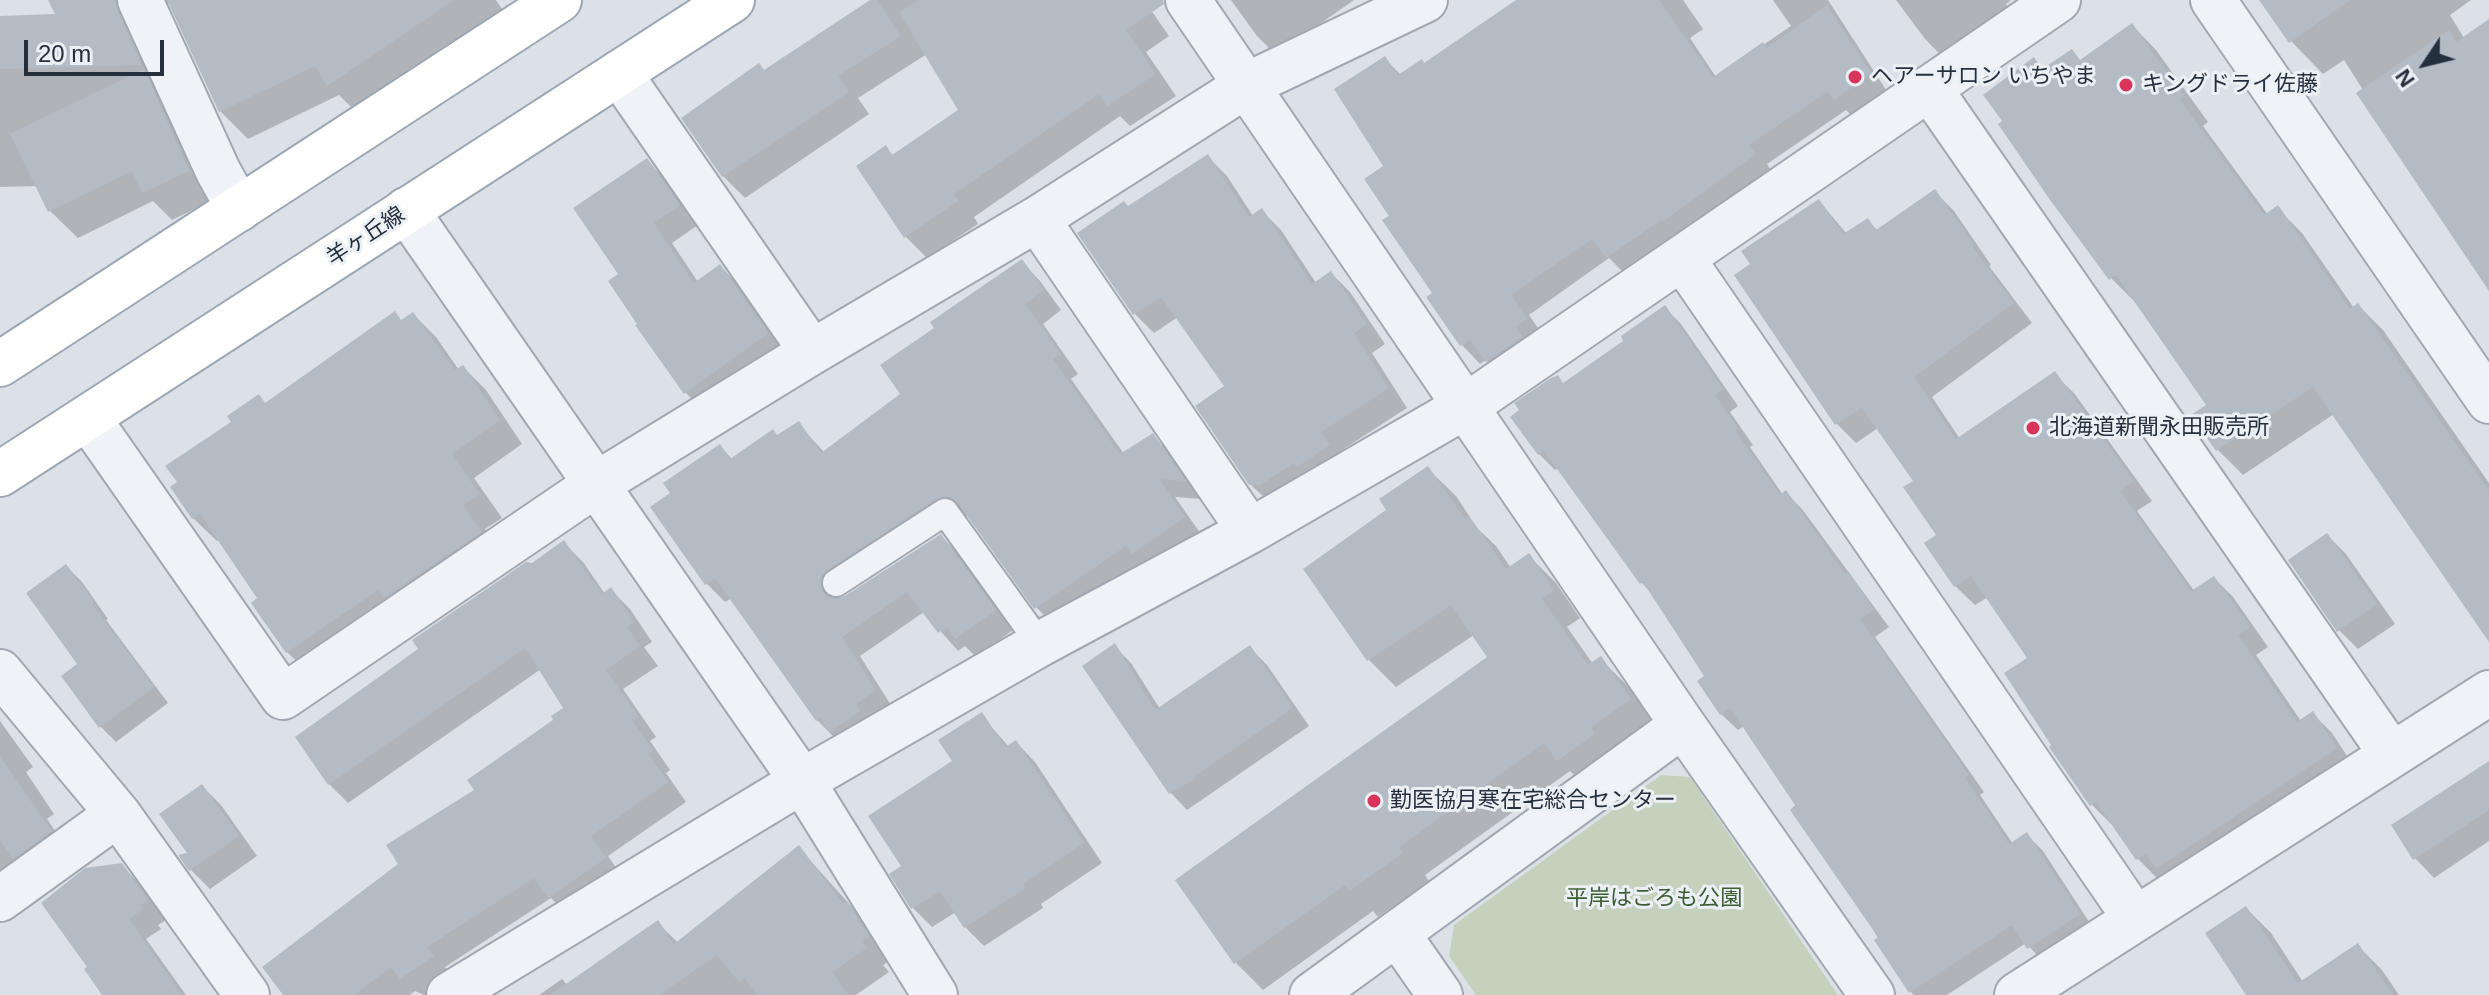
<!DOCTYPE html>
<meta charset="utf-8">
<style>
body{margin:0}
#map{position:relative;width:2489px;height:995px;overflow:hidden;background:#dce1e8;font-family:Arial,sans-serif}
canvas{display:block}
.north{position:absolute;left:2385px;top:24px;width:80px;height:80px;-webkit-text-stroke:6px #ebf0f5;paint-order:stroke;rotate:235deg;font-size:22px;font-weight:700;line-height:32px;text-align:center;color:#25303f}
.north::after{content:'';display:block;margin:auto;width:28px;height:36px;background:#25303f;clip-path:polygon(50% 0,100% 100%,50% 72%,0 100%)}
.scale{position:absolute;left:24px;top:40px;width:140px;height:36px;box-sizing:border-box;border:4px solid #25303f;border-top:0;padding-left:10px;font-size:24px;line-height:28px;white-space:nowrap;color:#25303f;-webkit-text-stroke:6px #ebf0f5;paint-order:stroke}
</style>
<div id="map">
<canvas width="2489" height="995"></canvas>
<div class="north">N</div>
<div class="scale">20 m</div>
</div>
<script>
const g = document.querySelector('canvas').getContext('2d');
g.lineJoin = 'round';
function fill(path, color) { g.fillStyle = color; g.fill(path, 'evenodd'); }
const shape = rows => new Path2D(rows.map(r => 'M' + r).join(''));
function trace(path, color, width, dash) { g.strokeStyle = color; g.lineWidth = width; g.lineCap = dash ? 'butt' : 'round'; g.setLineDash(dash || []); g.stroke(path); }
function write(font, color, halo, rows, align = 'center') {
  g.font = font + ' Arial,"Noto Sans JP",sans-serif'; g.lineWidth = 6; g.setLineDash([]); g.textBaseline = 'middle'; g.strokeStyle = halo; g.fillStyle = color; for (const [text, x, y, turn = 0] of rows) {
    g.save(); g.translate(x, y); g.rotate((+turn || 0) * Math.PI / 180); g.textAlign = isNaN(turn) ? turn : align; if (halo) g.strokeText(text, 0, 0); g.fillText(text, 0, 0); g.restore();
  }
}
fill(shape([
 [1661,775,1690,777,1838,995,1476,995,1449,956,1454,925]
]), '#c4d2bd');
fill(shape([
 [50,0,496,0,504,12,357,113,339,95,248,139,220,111,171,3,157,5,215,199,172,220,153,201,78,238,50,211,38,186,0,187,0,18,58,16],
 [874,0,1144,0,1169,36,1146,52,1176,96,1130,126,1120,116,974,217,978,224,927,258,906,237,885,148,894,156,961,111,927,54,858,98,869,114,745,198,723,176,766,72],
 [1231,0,1354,0,1307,33,1279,58,1257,36],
 [1528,0,1683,0,1703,29,1690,38,1716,77,1791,26,1773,0,1828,0,1888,93,1854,118,1846,110,1767,164,1773,174,1626,275,1609,258,1529,315,1545,338,1506,380,1486,360,1480,364,1462,345,1429,298,1435,293,1391,216,1386,166,1384,58,1401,75,1425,65],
 [1896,0,2011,0,2006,4,2009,8,1943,57,1925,39],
 [2262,0,2471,0,2450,15,2464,38,2489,22,2489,288,2344,60,2323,74,2291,41],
 [2132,25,2156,50,2208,122,2203,126,2268,215,2277,208,2302,233,2354,308,2358,305,2383,330,2489,483,2489,638,2334,414,2243,475,2218,450,2194,415,2209,406,2136,303,2111,278,2034,60,2044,70,2071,51,2081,61],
 [1208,157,1227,176,1253,216,1262,211,1281,230,1316,283,1331,273,1350,292,1385,344,1372,353,1407,408,1339,452,1347,465,1270,503,1250,484,1226,387,1178,317,1154,333,1135,314,1080,233,1128,208],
 [647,160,666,180,698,225,672,243,698,282,720,266,739,285,786,353,705,412,686,393,621,275],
 [1935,192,1954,211,1991,265,1989,266,2032,323,1932,397,1960,439,2054,374,2074,393,2152,501,2137,511,2195,592,2214,578,2233,597,2268,647,2256,655,2301,721,2313,714,2332,733,2355,768,2176,887,2164,874,2157,878,2138,859,2113,823,2111,824,2092,805,2030,658,1988,597,1975,605,1955,586,1927,544,1939,536,1915,481,1878,428,1856,443,1837,424,1753,264,1819,201,1847,234,1868,220,1878,231],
 [1022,262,1040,281,1061,310,1043,324,1078,374,1071,379,1124,454,1153,436,1172,455,1202,499,1175,497,1203,537,1055,626,1036,607,970,516,956,517,846,588,837,599,845,598,941,536,960,555,1013,630,976,657,965,646,958,651,924,612,860,656,894,710,836,739,817,720,732,598,725,602,707,584,673,493,720,446,733,460,778,437,798,424,825,453,903,395,937,328],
 [1665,308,1681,324,1738,406,1730,412,1753,445,1750,447,1783,495,1786,493,1802,509,1889,627,1875,637,1984,792,1980,795,2013,844,2027,835,2043,851,2095,931,2045,964,2026,943,1947,995,1914,995,1911,992,1798,806,1744,726,1738,730,1721,714,1707,677,1653,595,1642,583,1559,468,1555,470,1539,454,1564,385,1626,341],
 [413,314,436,337,459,370,463,367,486,390,522,444,474,478,502,518,485,529,503,556,311,675,287,652,260,599,219,539,217,541,193,518,234,422,259,396,267,405],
 [1428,469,1456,496,1477,528,1496,546,1511,568,1529,556,1556,583,1580,618,1567,627,1593,664,1600,659,1628,686,1657,727,1586,787,1570,771,1425,875,1429,881,1378,917,1373,911,1263,990,1236,963,1177,880,1490,657,1474,635,1396,687,1369,660,1389,511],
 [2327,535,2346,554,2395,624,2358,649,2339,630],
 [564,543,583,562,605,594,611,590,630,609,652,642,644,647,658,666,623,689,656,737,650,741,670,770,666,773,686,802,608,856,623,878,568,915,551,898,445,967,451,976,424,995,415,991,410,995,286,995,401,865,477,790,556,720,566,708,541,669,348,803,329,784,533,565],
 [66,566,82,582,108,619,106,620,168,703,116,742,100,726],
 [1114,646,1131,663,1160,709,1250,648,1267,665,1309,726,1187,810,1170,792],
 [981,715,1009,747,1016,742,1035,762,1102,863,1041,904,1043,908,984,946,965,927,956,912,932,927,913,908,904,867,954,762],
 [0,721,33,767,26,772,54,814,47,819,69,851,0,882],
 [2489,766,2489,841,2434,878,2415,858],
 [202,786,221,805,257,856,210,889,191,870,190,855],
 [799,848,870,927,891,960,883,965,889,972,856,995,539,995,562,979,567,985,658,923,678,943],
 [121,865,141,885,166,920,158,925,161,929,146,939,186,995,104,995,90,967,43,902,86,870],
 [2246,908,2271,933,2303,982,2358,946,2382,970,2399,995,2248,995]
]), '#0003');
fill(shape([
 [48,0,115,0,117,10,142,65,0,69,0,16,55,14],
 [167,0,454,0,327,86,315,66,219,112],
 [870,0,877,0,901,36,838,76,849,92,722,177,681,118,759,63,764,70],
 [919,0,1163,0,1164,4,1126,30,1156,74,1107,106,1099,94,954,194,958,201,904,238,856,166,886,145,892,155,958,110,899,12],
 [1516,0,1659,0,1713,77,1763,42,1767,48,1827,5,1871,73,1834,100,1827,92,1749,145,1756,154,1662,222,1661,220,1606,258,1592,239,1511,295,1527,318,1516,327,1523,337,1486,362,1470,340,1460,346,1426,297,1432,293,1382,220,1389,216,1364,179,1383,166,1334,89,1385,56,1398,75,1422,59,1424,63],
 [2259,0,2350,0,2289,43],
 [2489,19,2489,291,2356,93,2449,30,2456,42],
 [2132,23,2184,96,2180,100,2264,215,2278,205,2350,309,2358,303,2489,491,2489,642,2313,387,2216,451,2191,415,2206,405,2116,275,2109,280,2048,197,1998,124,2002,121,1983,95,2034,57,2042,69,2072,49,2080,60],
 [144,69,189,171,142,193,132,171,48,212,10,134],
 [1208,154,1249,217,1262,208,1312,284,1331,271,1367,324,1354,333,1389,388,1321,432,1330,445,1297,467,1294,463,1260,485,1249,485,1195,406,1224,386,1161,297,1133,315,1077,233,1124,201,1128,206],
 [647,158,680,205,654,223,694,283,720,264,768,333,684,394,635,325,637,324,608,281,618,274,573,208],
 [1935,189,1974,245,1972,246,2014,303,1914,377,1956,439,2055,371,2134,481,2120,491,2191,591,2214,576,2250,627,2238,635,2297,722,2313,711,2337,748,2156,869,2146,854,2136,860,2096,802,2090,806,2049,747,2051,745,2004,673,2027,658,1971,576,1954,587,1924,543,1936,535,1903,487,1913,481,1862,408,1835,425,1734,275,1750,264,1741,251,1819,199,1843,234,1868,218,1876,230],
 [1022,259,1044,290,1025,304,1061,354,1053,359,1120,454,1153,433,1186,481,1159,479,1185,517,1132,554,1126,546,1034,609,958,503,951,497,936,499,827,570,821,576,822,591,830,598,845,596,941,534,996,610,955,639,947,627,938,633,907,592,842,637,876,690,856,704,860,711,830,732,820,718,816,721,715,578,705,585,650,507,670,493,663,483,720,444,730,459,773,429,777,435,799,421,821,453,900,394,880,365,934,328,930,322],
 [1665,305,1723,389,1715,395,1738,428,1735,430,1780,495,1786,490,1845,574,1849,572,1874,610,1860,619,1969,775,1965,778,2009,844,2027,832,2080,914,2027,949,2012,925,1909,993,1874,940,1878,937,1790,810,1795,805,1730,708,1720,715,1697,681,1704,676,1643,582,1640,584,1544,451,1538,455,1510,417,1519,410,1514,403,1551,378,1558,375,1563,383,1623,341,1621,336],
 [395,311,401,320,413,312,455,370,463,365,500,420,452,454,480,494,463,505,482,532,384,598,378,590,286,653,251,603,257,598,200,514,192,519,170,487,177,482,165,466,231,422,227,416,259,394,265,403],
 [1428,466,1465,519,1469,516,1506,569,1529,553,1554,590,1542,599,1588,665,1601,656,1631,699,1591,727,1595,734,1557,761,1544,743,1399,847,1403,853,1349,891,1345,885,1234,964,1175,880,1487,657,1451,605,1367,661,1303,569,1386,510,1379,499],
 [2327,533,2377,604,2337,632,2288,560],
 [564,540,602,594,611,587,634,622,627,627,640,646,606,670,639,717,632,721,653,750,648,754,668,782,591,836,606,858,548,898,534,878,427,947,434,956,400,979,391,967,354,995,283,995,262,967,398,864,386,845,474,790,467,780,553,720,551,716,563,708,525,648,328,785,295,737,418,649,412,640,526,562,532,563],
 [66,564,94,602,92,604,154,687,99,728,61,676,77,664,26,593],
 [1115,643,1155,710,1250,645,1293,708,1195,776,1196,778,1169,794,1082,666],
 [982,712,1005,747,1016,740,1084,843,1023,884,1026,888,964,928,940,891,911,909,889,874,901,866,868,816,952,761,938,740],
 [0,757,52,831,13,859,0,840],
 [2489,761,2489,810,2413,860,2391,825],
 [202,784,239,836,189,871,178,855,187,853,159,814],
 [799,845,843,904,847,901,869,936,862,941,867,948,832,972,848,995,757,995,745,978,739,982,717,955,659,995,550,995,658,920,674,944],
 [122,863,148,900,141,905,143,909,129,919,182,995,102,995,84,969,87,967,41,903,85,868],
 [2246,906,2298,983,2358,943,2393,995,2246,995,2205,933]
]), '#b3bbc5');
const service = shape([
 [836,583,945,512,1040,644]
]);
const minor = shape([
 [140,0,218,171,239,209],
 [1188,0,1683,725,1872,995],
 [2213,0,2489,401],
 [619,73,812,352],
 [1929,88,2392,755],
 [406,210,802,781,935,995],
 [1037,219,1250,531],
 [1682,258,2135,918],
 [88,418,283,697,595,485,812,352,1037,219,1247,85,1425,0],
 [0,672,118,814,247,995],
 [0,899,118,814],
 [1397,933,1440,995],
 [449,995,802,781,1040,644,1250,531,1466,406,2058,0],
 [1312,995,1683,725],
 [2017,995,2489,693]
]);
const primary = shape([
 [0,364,559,0],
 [0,474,732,0]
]);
trace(service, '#a1a8b2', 30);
trace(minor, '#a1a8b2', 48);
trace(primary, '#9ba7b4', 48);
trace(service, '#eff2f6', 26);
trace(minor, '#eff2f6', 44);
trace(primary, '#fff', 44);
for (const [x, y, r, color] of [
 [1855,77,8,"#d9355a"],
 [2126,85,8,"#d9355a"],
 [2033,428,8,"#d9355a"],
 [1374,801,8,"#d9355a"]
]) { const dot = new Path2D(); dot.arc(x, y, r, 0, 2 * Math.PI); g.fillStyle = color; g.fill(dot); trace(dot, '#ebf0f5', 3); }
write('22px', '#25303f', '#ebf0f5', [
 ["ヘアーサロン いちやま",1871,77],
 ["キングドライ佐藤",2142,85],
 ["北海道新聞永田販売所",2049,428],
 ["勤医協月寒在宅総合センター",1390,801]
], 'left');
write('22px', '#25303f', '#ebf0f5', [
 ["羊ヶ丘線",366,237,-33]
]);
write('22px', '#3c5c31', '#ebf0f5', [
 ["平岸はごろも公園",1654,899]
]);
</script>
